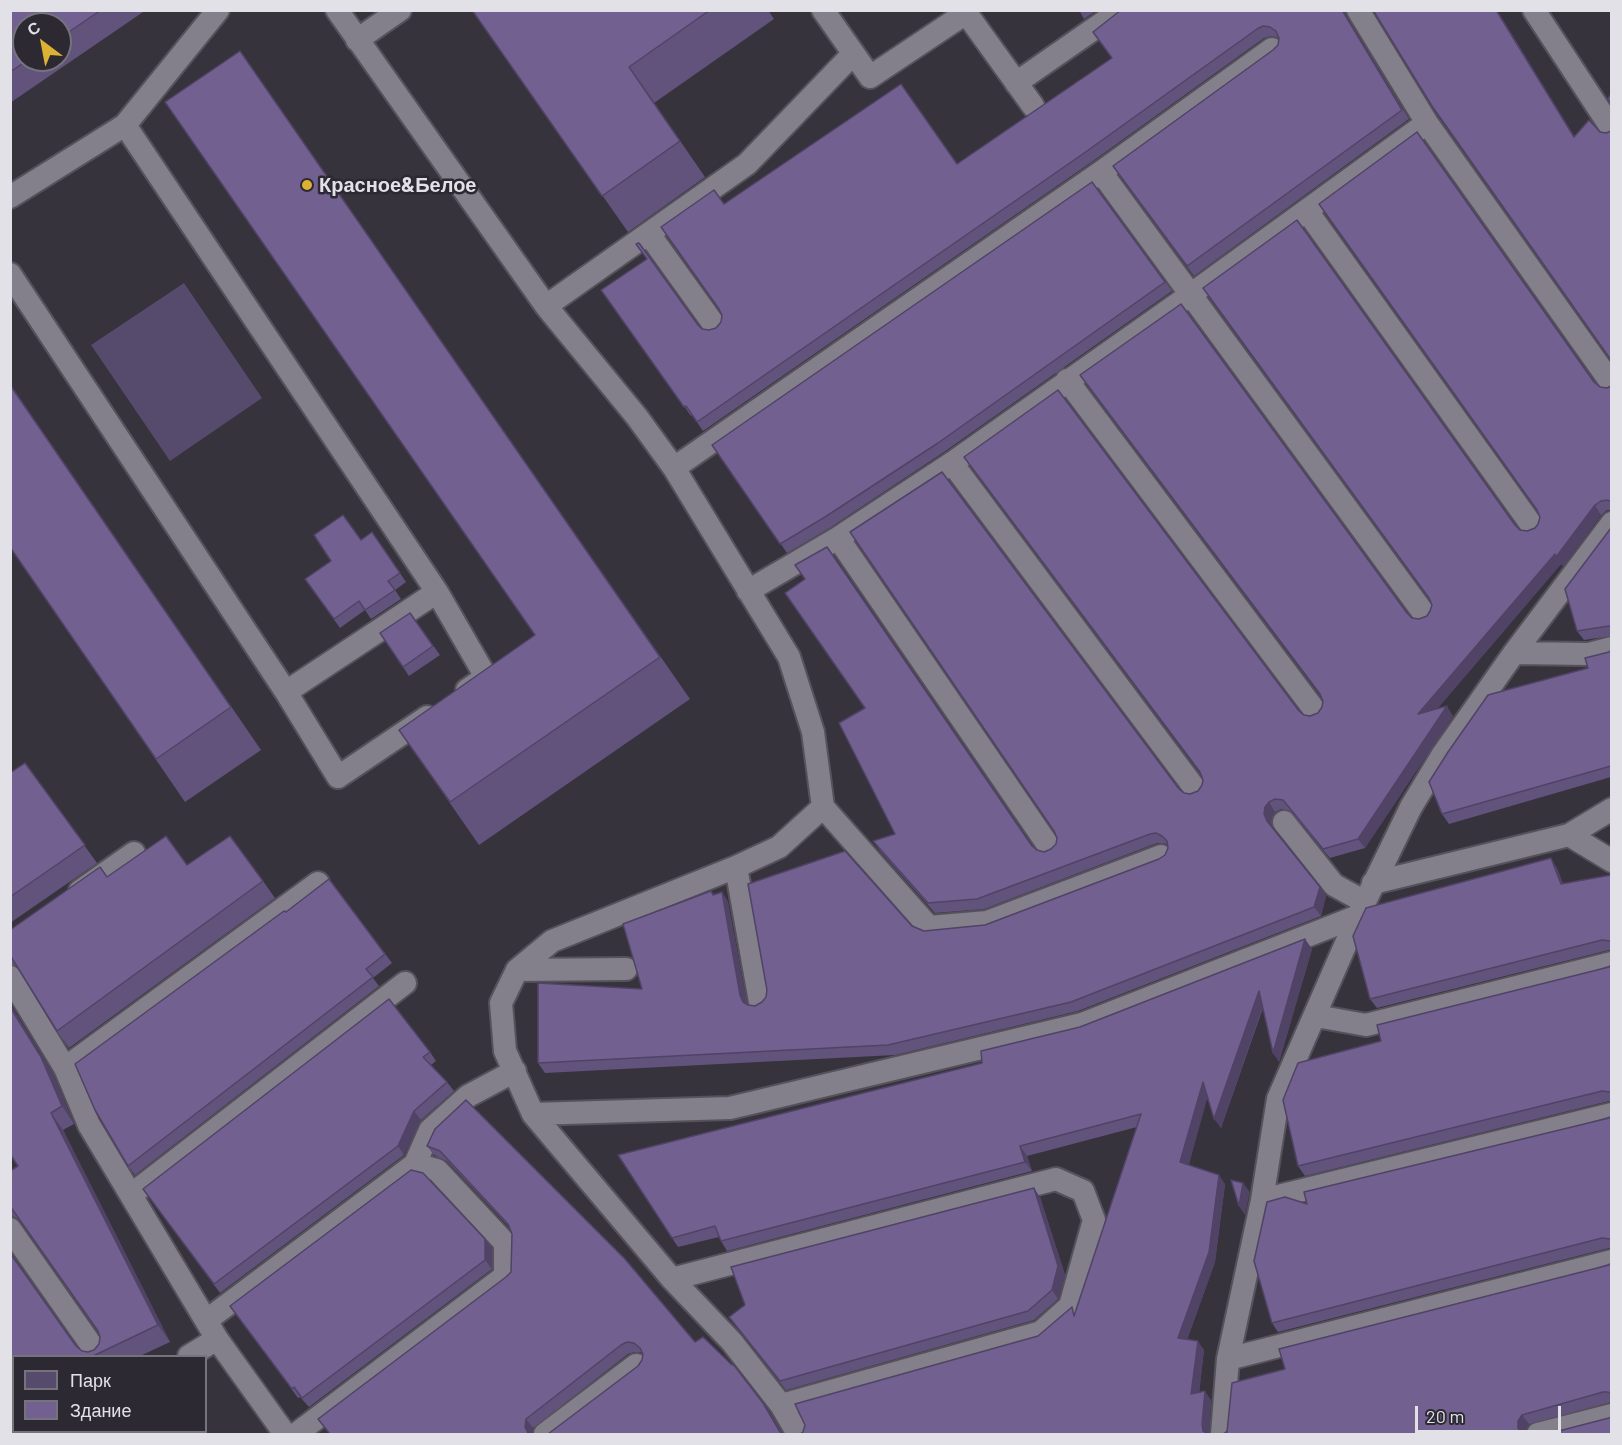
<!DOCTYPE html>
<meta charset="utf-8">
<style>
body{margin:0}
#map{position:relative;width:1622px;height:1445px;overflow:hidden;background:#36333d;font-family:Barlow,sans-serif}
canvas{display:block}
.frame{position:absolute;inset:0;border:12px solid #e3e1e8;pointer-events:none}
.legend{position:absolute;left:12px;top:1355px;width:195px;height:78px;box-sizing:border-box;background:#2c2933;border:2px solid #75737b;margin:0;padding:8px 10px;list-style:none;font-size:18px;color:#e3e1e8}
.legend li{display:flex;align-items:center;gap:12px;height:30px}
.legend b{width:30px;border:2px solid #75737b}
.north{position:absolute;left:12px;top:12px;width:60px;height:60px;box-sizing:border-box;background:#2c2933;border:2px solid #75737b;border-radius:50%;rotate:328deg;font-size:16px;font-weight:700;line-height:24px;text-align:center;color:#e3e1e8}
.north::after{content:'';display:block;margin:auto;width:21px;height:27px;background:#dbb233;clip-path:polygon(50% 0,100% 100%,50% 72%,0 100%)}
.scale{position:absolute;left:1415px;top:1406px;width:146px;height:27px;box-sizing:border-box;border:3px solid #e3e1e8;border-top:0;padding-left:8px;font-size:18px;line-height:21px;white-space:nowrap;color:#e3e1e8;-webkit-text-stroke:4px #2c2933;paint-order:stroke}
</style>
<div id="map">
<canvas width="1622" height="1445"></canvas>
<div class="frame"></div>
<ul class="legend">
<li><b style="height:16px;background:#564a6d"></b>Парк</li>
<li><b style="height:16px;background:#726091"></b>Здание</li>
</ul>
<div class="north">С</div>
<div class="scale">20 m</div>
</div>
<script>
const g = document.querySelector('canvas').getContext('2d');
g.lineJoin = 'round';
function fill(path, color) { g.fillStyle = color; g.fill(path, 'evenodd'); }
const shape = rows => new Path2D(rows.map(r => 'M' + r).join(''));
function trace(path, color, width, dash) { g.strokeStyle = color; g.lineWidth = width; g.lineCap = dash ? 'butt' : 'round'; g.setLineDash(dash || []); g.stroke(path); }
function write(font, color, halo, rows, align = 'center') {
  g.font = font + ' Barlow,sans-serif'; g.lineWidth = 5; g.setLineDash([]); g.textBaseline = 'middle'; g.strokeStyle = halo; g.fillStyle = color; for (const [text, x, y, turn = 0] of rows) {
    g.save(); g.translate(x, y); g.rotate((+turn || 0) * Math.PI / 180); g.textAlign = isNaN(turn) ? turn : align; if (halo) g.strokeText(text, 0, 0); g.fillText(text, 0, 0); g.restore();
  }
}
fill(shape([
 [184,283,262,398,170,461,91,345]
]), '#564a6d');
const lane = shape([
 [337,10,546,306,637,417,674,468,789,657,813,732,823,807,929,927,987,922,1161,856],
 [823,10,870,77,966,13],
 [964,10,1033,106],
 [1358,10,1427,123,1612,384],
 [1534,10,1612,129],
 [357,40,400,10],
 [1016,83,1121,10],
 [125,125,437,592,486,677,467,690],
 [1101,172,1425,615],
 [10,197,125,125,218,10],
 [1307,211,1533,527],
 [649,234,715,326],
 [10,274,286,692,338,777,427,717],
 [546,306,747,164,853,54],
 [1067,380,1316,712],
 [952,463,1196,790],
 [674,468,1101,172,1272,49],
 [838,538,1050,848],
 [748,591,838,538,952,463,1190,295,1427,123],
 [1514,653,1589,654,1612,648],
 [286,692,437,592],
 [1284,822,1334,885,1365,902],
 [1569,835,1612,861],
 [736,867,760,1002],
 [1373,883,1569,835,1612,809],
 [80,891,134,853],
 [517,970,626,969],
 [10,977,65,1068,89,1125,217,1339,285,1434],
 [1316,1016,1366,1025,1612,963],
 [65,1068,318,883],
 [533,1114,730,1108,1082,1024,1358,916],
 [415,1164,430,1130,468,1096,515,1071],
 [132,1194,405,983],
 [1262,1200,1612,1114],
 [10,1229,99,1356],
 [672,1279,1056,1179,1083,1191,1094,1220,1070,1306,1041,1332,781,1405],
 [207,1320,415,1164,437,1170,505,1243,505,1276,296,1434],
 [189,1356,217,1339],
 [1228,1359,1612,1261],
 [151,1432,154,1434],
 [545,1434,636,1365],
 [798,1434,781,1405,732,1342,672,1279,533,1114,505,1051,501,1003,517,970,552,941,736,867,779,847,823,807],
 [1222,1434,1228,1359,1262,1200,1278,1099,1358,916,1411,807,1443,754,1514,653,1612,523],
 [1538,1434,1612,1415]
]);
trace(lane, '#55525b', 26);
trace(lane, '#837f8b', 22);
fill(shape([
 [10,10,146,10,10,103],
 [60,24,60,60,24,60],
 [472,10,768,10,774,19,654,103,705,177,628,232],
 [1079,10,1097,10,1084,19],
 [1121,10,1346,16,1409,119,1194,276,1113,166,1273,50,1278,45,1279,38,1277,37,1270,36,1264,38,1093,161,703,431,692,415,691,416,608,299,698,325,702,329,709,330,716,328,721,322,722,315,724,204,957,164,1112,58],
 [240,51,690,699,479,845,399,730,535,635],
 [1092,182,1172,291,944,452,831,527,787,553,712,445],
 [1594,382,1600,387,1607,388,1611,386,1611,510,1607,510,1601,515,1563,566,1561,564,1437,709,1453,716,1365,848,1330,858,1289,810,1281,809,1275,812,1272,817,1271,823,1272,828,1326,896,1321,916,1078,1011,895,1055,545,1073,538,1063,642,989,711,891,714,895,722,892,728,902,747,1004,755,1006,912,926,924,931,985,925,1159,859,1165,855,1168,848,1167,844,1163,843,1157,843,984,909,935,913,880,851,873,841,1033,846,1037,850,1044,852,1051,849,1179,789,1184,793,1190,794,1198,791,1299,711,1304,715,1310,716,1318,713,1407,613,1412,618,1419,619,1427,616,1515,525,1520,530,1527,531,1535,528,1538,524],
 [10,384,261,750,185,802,10,547],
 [1611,528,1611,636,1584,640,1577,631],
 [372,532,406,582,395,590,401,599,371,619,365,610,340,628,305,579],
 [410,613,440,655,409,676,380,633],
 [1611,650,1611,777,1449,824,1442,814,1588,668],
 [25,763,97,863,10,923,10,773],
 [187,865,263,881,275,898,69,1048,57,1031,17,966,10,964,10,930,107,877],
 [1557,868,1563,884,1611,875,1611,950,1609,950,1377,1008,1370,999],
 [329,879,392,963,373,978,379,986,135,1175,128,1166,286,912],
 [1312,949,1279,1062,1263,1008,1221,1128,1207,1098,1188,1165,1225,1184,1215,1262,1187,1340,1204,1350,1199,1392,1211,1400,1209,1434,1038,1336,1075,1313,1137,1127,1027,1156,1032,1171,727,1251,721,1241,719,1237,678,1247,672,1238,982,1063,1080,1027],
 [1611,965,1611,1101,1609,1101,1305,1176,1298,1166,1381,1041],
 [10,1004,53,1074,74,1124,63,1130,170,1342,140,1356,14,1356,14,1431,125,1431,128,1434,10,1434,10,1253,76,1346,82,1351,88,1352,94,1350,99,1344,100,1337,98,1331,21,1221,15,1217,10,1216,10,1171,18,1166,10,1154],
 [430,1052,436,1061,431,1065,447,1082,454,1091,421,1120,404,1155,220,1293,143,1189],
 [1611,1116,1611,1248,1609,1248,1278,1332,1272,1323,1307,1204],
 [435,1129,695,1342,770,1413,783,1434,638,1366,642,1360,643,1354,641,1352,634,1352,628,1354,533,1428,329,1434,506,1277,511,1272,512,1234,510,1228,447,1161,434,1155,427,1146],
 [1040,1197,1065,1275,1058,1299,1034,1320,786,1390,729,1317],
 [492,1248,492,1269,309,1407,300,1397,298,1398,230,1306],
 [1611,1263,1611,1402,1529,1424,1525,1431,1525,1434,1223,1434,1285,1369]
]), '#62537d');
fill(shape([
 [1342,10,1345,10,1346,16,1409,119],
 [1496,10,1497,10,1581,147,1574,137],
 [10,384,261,750,10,385],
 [1595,505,1601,515,1563,566,1561,564,1425,723,1418,714],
 [1447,706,1453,716,1365,848,1358,839],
 [1269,802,1275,812,1272,817,1271,823,1273,830,1267,821,1264,814,1265,807],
 [1551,858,1557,868,1567,894,1561,884],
 [1320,887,1326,896,1321,916,1314,907],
 [722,892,728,902,747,1005,743,1002,740,995],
 [1305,939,1312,949,1279,1062,1273,1053],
 [1259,991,1265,1000,1221,1128,1214,1119],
 [10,1004,53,1074,74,1124,62,1106,10,1007],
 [1203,1082,1209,1092,1187,1172,1180,1162],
 [414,1111,421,1120,404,1155,398,1146],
 [51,1113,63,1130,170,1342,158,1325],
 [1020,1146,1027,1156,1032,1171,1025,1162],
 [1219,1175,1225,1184,1215,1262,1184,1348,1178,1338],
 [1243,1183,1250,1192,1245,1215,1239,1206],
 [1034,1188,1040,1197,1065,1275,1058,1299,1052,1290],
 [485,1239,492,1248,492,1269,485,1260],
 [1198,1341,1204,1350,1198,1404,1191,1394],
 [1205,1391,1211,1400,1209,1434,1206,1434,1203,1431,1202,1424],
 [763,1403,770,1413,783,1434,782,1434],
 [1522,1415,1529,1424,1525,1431,1525,1434,1522,1434,1518,1428,1518,1421],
 [526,1419,533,1428,532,1434,529,1434,525,1427]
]), '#504366');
const building = shape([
 [10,10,101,10,60,38,60,24,24,24,24,60,28,60,10,72,10,10],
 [472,10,710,10,629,67,680,141,602,196,472,10],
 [1121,10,1342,10,1402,110,1187,266,1113,166,1273,50,1278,45,1279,38,1276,31,1270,27,1263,26,1257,29,1087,151,697,422,686,406,684,407,601,290,647,259,636,244,639,243,698,325,702,329,709,330,716,328,721,322,722,315,719,309,661,227,714,190,724,204,901,84,957,164,1112,58,1093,32,1121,10],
 [1373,10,1496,10,1574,137,1589,120,1600,132,1606,133,1611,131,1611,360,1432,106,1373,10],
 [240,51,660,657,450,802,399,730,535,635,165,102,240,51],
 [1611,94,1611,104,1608,99,1611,94],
 [1417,132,1594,382,1600,387,1607,388,1611,386,1611,502,1608,500,1601,501,1595,505,1556,557,1555,554,1418,714,1447,706,1358,839,1323,849,1283,800,1275,799,1269,802,1265,807,1264,814,1267,821,1320,887,1314,907,1071,1002,888,1045,538,1063,538,983,642,989,623,924,711,891,713,895,722,892,740,995,743,1002,748,1005,755,1006,762,1002,766,997,767,990,748,884,845,851,912,926,924,931,985,925,1159,859,1165,855,1168,848,1167,841,1162,836,1156,833,1150,834,977,899,928,903,873,841,895,834,839,723,865,708,785,593,805,579,795,565,827,547,1032,846,1037,850,1044,852,1051,849,1056,844,1057,838,1054,831,850,532,942,472,1179,789,1184,793,1190,794,1198,791,1202,785,1203,780,1200,772,964,457,1058,390,1299,711,1304,715,1310,716,1318,713,1322,707,1323,701,1320,694,1080,375,1181,304,1407,613,1412,618,1419,619,1427,616,1430,611,1432,605,1429,598,1203,288,1297,220,1515,525,1520,530,1527,531,1535,528,1538,524,1540,517,1537,510,1319,204,1417,132],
 [1092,182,1165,282,938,443,825,517,780,544,712,445,1092,182],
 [10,385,231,707,156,759,10,547,10,385],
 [343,515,361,540,372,532,400,573,388,581,395,590,365,610,359,601,334,619,305,579,331,561,314,535,343,515],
 [1611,528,1611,627,1609,626,1577,631,1565,589,1611,528],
 [410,613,433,646,403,667,380,633,410,613],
 [1611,650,1611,766,1442,814,1429,782,1448,752,1488,695,1588,668,1585,658,1609,652,1611,650],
 [25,763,85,845,10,897,10,773,25,763],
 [166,836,187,865,230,836,263,881,57,1031,10,955,10,930,100,867,107,877,166,836],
 [1551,858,1561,884,1611,875,1611,942,1610,941,1602,940,1370,999,1353,936,1366,908,1551,858],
 [329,879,385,954,366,969,373,977,128,1166,95,1110,75,1064,284,911,286,912,329,879],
 [1305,939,1273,1053,1259,991,1214,1119,1203,1082,1180,1162,1219,1175,1209,1252,1178,1338,1198,1341,1191,1394,1205,1391,1202,1424,1203,1431,1207,1434,800,1434,803,1432,805,1425,795,1404,1038,1336,1072,1307,1074,1316,1141,1114,1020,1146,1025,1162,721,1241,715,1226,672,1238,618,1155,982,1063,981,1051,1080,1027,1305,939],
 [1611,965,1611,1093,1610,1092,1602,1091,1298,1166,1283,1100,1298,1063,1381,1041,1377,1025,1609,967,1611,965],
 [389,999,430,1052,423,1057,447,1082,414,1111,398,1146,214,1284,143,1189,389,999],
 [10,1007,41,1057,62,1106,51,1113,158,1325,93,1356,14,1356,14,1431,125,1431,127,1434,10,1434,10,1253,76,1346,82,1351,88,1352,94,1350,99,1344,100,1337,98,1331,10,1206,10,1171,18,1166,10,1154,10,1007],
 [466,1100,625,1259,695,1342,703,1337,732,1365,733,1364,763,1403,780,1432,783,1434,548,1434,638,1366,642,1360,643,1354,640,1348,634,1343,627,1342,621,1345,526,1419,525,1427,528,1433,530,1434,330,1434,318,1419,506,1277,511,1272,512,1234,508,1224,440,1151,427,1146,435,1129,466,1100],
 [1611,1116,1611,1240,1610,1239,1602,1238,1272,1323,1254,1261,1267,1202,1285,1197,1307,1204,1304,1192,1609,1118,1611,1116],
 [411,1170,423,1173,485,1239,485,1260,302,1398,294,1387,292,1389,230,1306,411,1170],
 [1231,1180,1243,1183,1239,1206,1231,1180],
 [1034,1188,1058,1266,1052,1290,1028,1311,780,1381,729,1317,745,1305,731,1267,1034,1188],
 [1611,1263,1611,1394,1608,1392,1603,1392,1522,1415,1518,1421,1518,1428,1522,1434,1223,1434,1227,1432,1232,1383,1285,1369,1279,1349,1609,1265,1611,1263],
 [1611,1417,1611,1434,1547,1434,1609,1418,1611,1417]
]);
fill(building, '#726091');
trace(building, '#504366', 1.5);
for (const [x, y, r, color] of [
 [307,185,6,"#dbb233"]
]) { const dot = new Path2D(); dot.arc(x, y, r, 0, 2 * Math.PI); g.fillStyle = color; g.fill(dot); trace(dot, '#2c2933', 2); }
write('bold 20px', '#e3e1e8', '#2c2933', [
 ["Красное&Белое",319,185]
], 'left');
</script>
